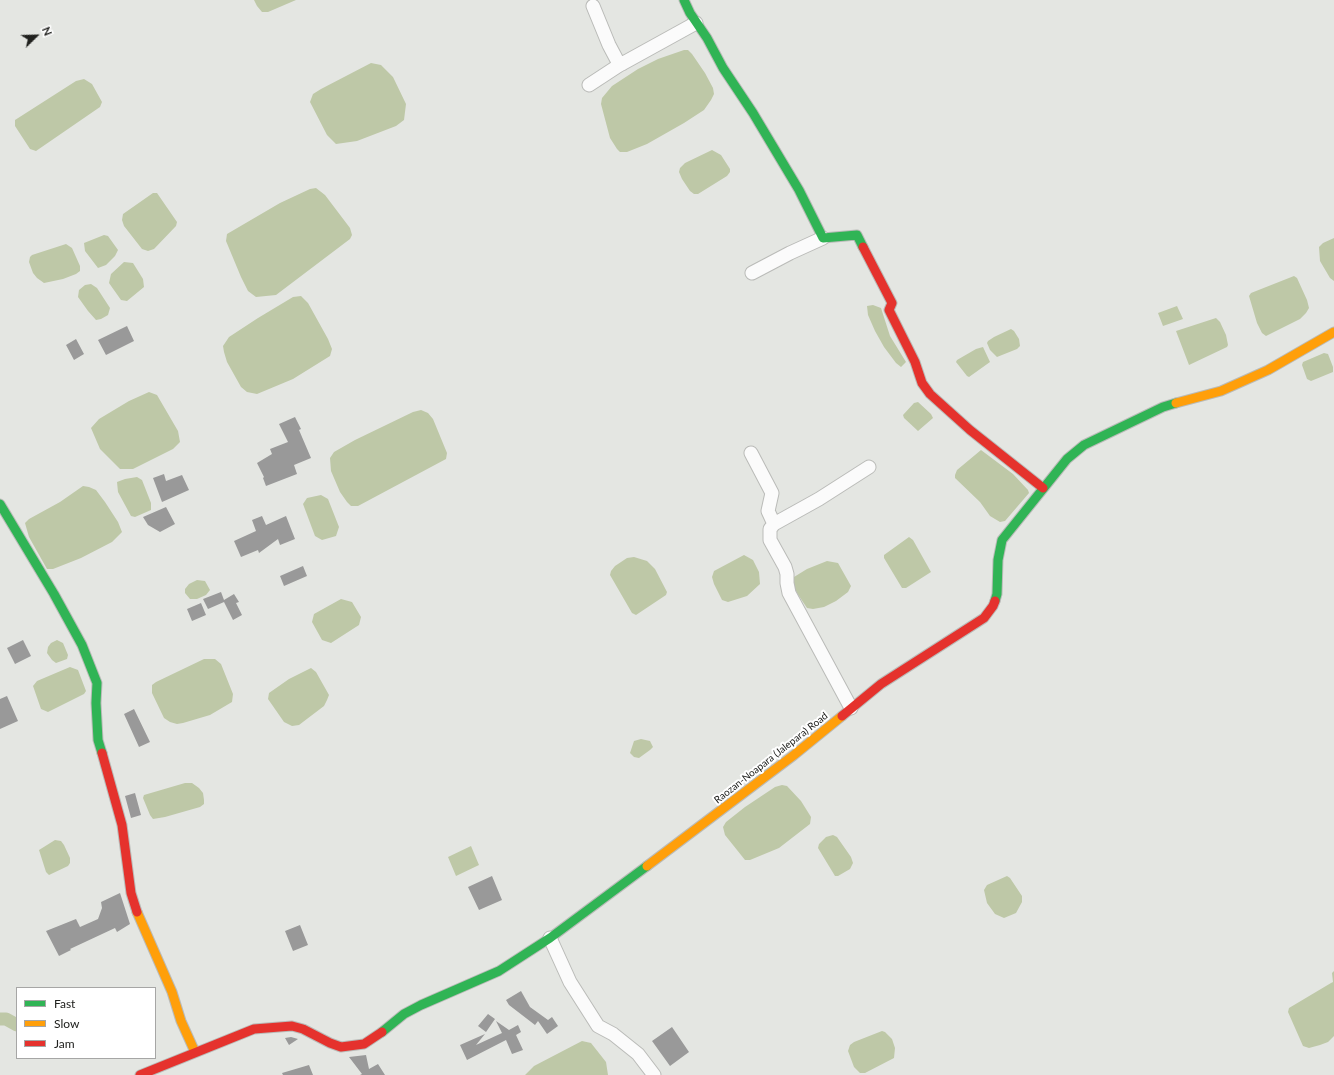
<!DOCTYPE html>
<style>
body{margin:0}
#map{position:relative;width:1334px;height:1075px;overflow:hidden;background:#e4e6e2;font-family:Lato,sans-serif}
canvas{display:block}
.legend{position:absolute;left:16px;top:987px;width:140px;height:72px;box-sizing:border-box;background:#fff;border:1px solid #a6a6a5;margin:0;padding:5px 7px;list-style:none;font-size:12px;color:#20211e}
.legend li{display:flex;align-items:center;gap:8px;height:20px}
.legend b{width:20px;border:1px solid #a6a6a5}
.north{position:absolute;left:16px;top:16px;width:40px;height:40px;-webkit-text-stroke:3px #fff;paint-order:stroke;rotate:67deg;font-size:11px;font-weight:700;line-height:16px;text-align:center;color:#20211e}
.north::after{content:'';display:block;margin:auto;width:14px;height:18px;background:#20211e;clip-path:polygon(50% 0,100% 100%,50% 72%,0 100%)}
</style>
<div id="map">
<canvas width="1334" height="1075"></canvas>
<ul class="legend">
<li><b style="height:5px;background:#30b455"></b>Fast</li>
<li><b style="height:5px;background:#ff9f0a"></b>Slow</li>
<li><b style="height:5px;background:#e5322d"></b>Jam</li>
</ul>
<div class="north">N</div>
</div>
<script>
const g = document.querySelector('canvas').getContext('2d');
g.lineJoin = 'round';
function fill(path, color) { g.fillStyle = color; g.fill(path, 'evenodd'); }
const shape = rows => new Path2D(rows.map(r => 'M' + r).join(''));
function trace(path, color, width, dash) { g.strokeStyle = color; g.lineWidth = width; g.lineCap = dash ? 'butt' : 'round'; g.setLineDash(dash || []); g.stroke(path); }
function write(font, color, halo, rows, align = 'center') {
  g.font = font + ' Lato,sans-serif'; g.lineWidth = 4; g.setLineDash([]); g.textBaseline = 'middle'; g.strokeStyle = halo; g.fillStyle = color; for (const [text, x, y, turn = 0] of rows) {
    g.save(); g.translate(x, y); g.rotate((+turn || 0) * Math.PI / 180); g.textAlign = isNaN(turn) ? turn : align; if (halo) g.strokeText(text, 0, 0); g.fillText(text, 0, 0); g.restore();
  }
}
fill(shape([
 [254,0,296,0,268,12,262,12,257,6],
 [684,50,688,50,692,54,705,73,713,88,714,94,711,100,704,110,684,123,647,144,627,152,620,152,617,149,610,138,601,104,602,98,612,86,638,69,658,59],
 [371,63,381,65,393,77,406,104,404,120,396,126,357,141,336,144,327,135,310,102,313,94,321,89],
 [84,79,92,84,102,102,100,107,36,151,30,149,15,126,15,120,76,81],
 [712,150,721,155,730,169,730,172,727,176,698,194,694,194,690,191,682,179,679,172,680,168,685,163],
 [316,188,325,195,350,228,352,235,350,239,276,295,256,297,248,291,241,277,226,241,227,234,280,203,310,189],
 [153,193,157,193,177,222,176,226,154,249,148,251,142,249,124,226,122,220,123,214],
 [104,235,108,236,118,250,115,256,106,265,98,268,85,251,84,243],
 [1334,238,1334,281,1330,278,1320,261,1319,247,1323,243],
 [66,244,72,248,80,266,80,271,76,274,63,279,44,283,37,278,33,273,29,262,30,257,32,255],
 [124,262,133,263,143,279,144,287,127,301,121,300,109,283,111,274],
 [1294,276,1297,278,1307,300,1309,308,1306,313,1300,319,1266,336,1262,333,1257,323,1249,296,1251,293],
 [91,284,97,288,110,308,108,315,101,319,96,320,88,311,78,297,79,290,85,285],
 [301,296,308,303,328,339,332,349,330,356,293,379,257,394,247,392,241,387,227,362,224,352,223,346,229,337,258,318,293,297],
 [873,305,881,308,890,336,906,362,901,367,896,363,884,347,875,331,868,315,867,306],
 [1177,306,1183,319,1163,326,1158,313],
 [1216,318,1220,322,1226,335,1228,345,1227,347,1189,365,1176,331],
 [1011,329,1014,331,1019,339,1020,346,1017,349,997,357,990,350,987,343,988,341,994,337],
 [983,347,990,362,969,377,967,376,956,362,957,360,976,349],
 [1324,353,1328,354,1333,367,1333,372,1311,381,1307,379,1302,365,1303,362],
 [149,392,157,395,178,431,180,442,173,449,133,469,120,469,100,449,91,428,99,419,129,401],
 [918,402,931,414,933,418,918,431,904,418,903,415,914,403],
 [421,410,428,413,433,419,447,453,446,459,358,506,351,506,347,502,340,492,331,471,330,458,334,452,355,440,413,412],
 [981,450,1013,474,1028,490,1029,493,1005,521,1000,522,990,516,980,502,955,478,955,475,957,470],
 [137,477,142,480,151,503,151,510,135,517,131,516,118,492,117,482,125,479],
 [83,486,89,487,96,490,105,502,118,522,122,532,112,542,81,558,53,569,47,569,29,537,25,523,29,519,60,502],
 [321,495,328,499,339,527,336,536,322,540,315,536,303,504,307,498],
 [909,537,913,540,931,572,906,588,902,588,884,558,884,555],
 [744,555,753,560,759,572,760,584,747,596,728,602,722,600,714,584,712,577,714,571],
 [634,557,647,561,655,569,667,592,666,595,636,615,632,613,610,575,611,571,615,566,627,558],
 [827,561,838,563,851,586,848,592,836,601,824,607,813,609,807,608,797,593,794,587,793,581,794,577,807,569],
 [197,580,205,581,210,590,206,595,197,599,190,599,185,593,185,589,189,584],
 [341,599,352,602,361,617,359,625,331,643,322,640,312,622,314,614],
 [57,640,63,643,68,655,67,659,56,663,52,660,47,653,48,647,51,643],
 [204,659,215,659,221,664,233,694,232,702,210,715,183,723,177,724,170,722,164,718,152,693,152,685,156,682],
 [70,667,78,670,86,691,84,694,48,712,41,709,33,686,37,681],
 [311,668,316,672,329,695,327,700,324,706,299,725,292,726,284,722,268,699,269,693,289,679],
 [641,739,650,741,653,747,650,750,639,758,634,757,630,753,634,741],
 [185,783,192,783,199,788,203,793,204,800,204,804,200,807,165,817,153,819,150,815,143,798,144,795],
 [782,785,787,786,801,801,811,817,810,824,779,848,750,860,745,860,725,835,723,827,726,822,745,807,775,787],
 [833,835,837,837,851,857,853,863,850,869,838,876,835,876,818,848,819,844,826,837],
 [55,840,61,841,64,845,70,858,70,863,68,866,49,875,46,872,39,850],
 [471,846,479,865,456,876,448,857],
 [1007,876,1010,878,1022,896,1022,902,1016,913,1004,918,995,914,987,903,984,890,987,885],
 [1334,971,1334,1036,1328,1042,1320,1045,1309,1048,1303,1046,1288,1012,1289,1008,1331,983,1333,982,1332,973],
 [882,1031,885,1032,892,1039,895,1048,894,1058,865,1073,860,1073,854,1067,848,1051,850,1045,854,1042],
 [582,1041,591,1043,606,1062,608,1075,525,1075,534,1066]
]), '#bec8a7');
trace(shape([
 [0,1019,6,1019,17,1025]
]), '#bec8a7', 13);
fill(shape([
 [127,326,134,341,106,355,98,340],
 [76,339,84,354,74,360,66,345],
 [295,417,301,429,299,430,311,458,294,465,297,474,266,486,263,478,264,477,257,463,272,454,270,449,288,442,279,424],
 [164,474,166,481,182,475,189,490,162,502,153,478],
 [166,507,175,524,160,532,148,525,143,517],
 [262,516,266,525,286,516,295,539,280,545,278,539,259,553,258,550,241,557,234,541,256,531,252,520],
 [303,566,307,576,284,586,280,576],
 [221,592,224,600,234,594,239,602,236,603,242,615,233,620,224,602,208,609,203,599],
 [201,603,206,615,192,621,187,609],
 [23,640,31,656,15,664,7,648],
 [7,696,18,721,0,729,0,699],
 [134,709,150,742,139,747,124,714],
 [135,793,141,815,131,818,125,796],
 [492,876,502,900,479,910,468,887],
 [120,893,130,924,117,932,115,928,70,949,71,950,59,956,46,931,76,919,80,927,98,919,102,908,101,902],
 [300,925,308,945,293,951,285,931],
 [521,991,530,1007,548,1020,552,1017,558,1026,547,1034,538,1021,535,1025,509,1005,506,1000],
 [488,1014,495,1019,486,1032,478,1026],
 [496,1021,509,1030,518,1025,521,1032,516,1035,523,1050,512,1054,506,1040,467,1060,460,1045,485,1034,476,1045,502,1033],
 [672,1027,689,1052,670,1066,652,1041],
 [291,1037,298,1039,289,1045,285,1038],
 [366,1055,369,1069,378,1064,385,1075,360,1075,362,1074,349,1057],
 [309,1065,313,1075,283,1075,282,1073]
]), '#999');
const street = shape([
 [593,6,609,45,618,62,622,64],
 [589,85,618,66,696,23],
 [752,273,790,253,823,238],
 [751,453,772,493,768,511,774,524],
 [851,708,789,593,787,583,787,574,785,567,770,540,770,529,774,524,819,499,869,467],
 [550,938,570,982,598,1026,613,1034,638,1054,654,1075]
]);
const fast = shape([
 [684,0,690,13,707,38,723,68,753,113,799,190,823,238,857,235,863,247],
 [0,504,54,594,82,645,97,683,96,703,98,740,102,753],
 [995,601,997,594,998,560,1002,540,1067,459,1084,445,1163,407,1176,403],
 [382,1032,404,1014,421,1005,499,971,550,938,647,866]
]);
const slow = shape([
 [1176,403,1221,391,1268,370,1334,332],
 [647,866,794,755,842,716],
 [137,912,172,992,181,1021,195,1052]
]);
const jam = shape([
 [863,247,892,303,889,310,915,362,922,383,930,394,970,430,1043,488],
 [842,716,881,684,984,618,993,606,995,601],
 [102,753,122,825,131,893,137,912],
 [140,1075,254,1029,292,1026,303,1029,330,1043,341,1047,364,1044,382,1032]
]);
trace(street, '#babbb8', 15);
trace(fast, '#babbb8', 11);
trace(slow, '#babbb8', 11);
trace(jam, '#babbb8', 11);
trace(street, '#fbfbfb', 13);
trace(fast, '#30b455', 9);
trace(slow, '#ff9f0a', 9);
trace(jam, '#e5322d', 9);
write('10px', '#20211e', '#fff', [
 ["Raozan-Noapara (Jalepara) Road",771,758,-38]
]);
</script>
